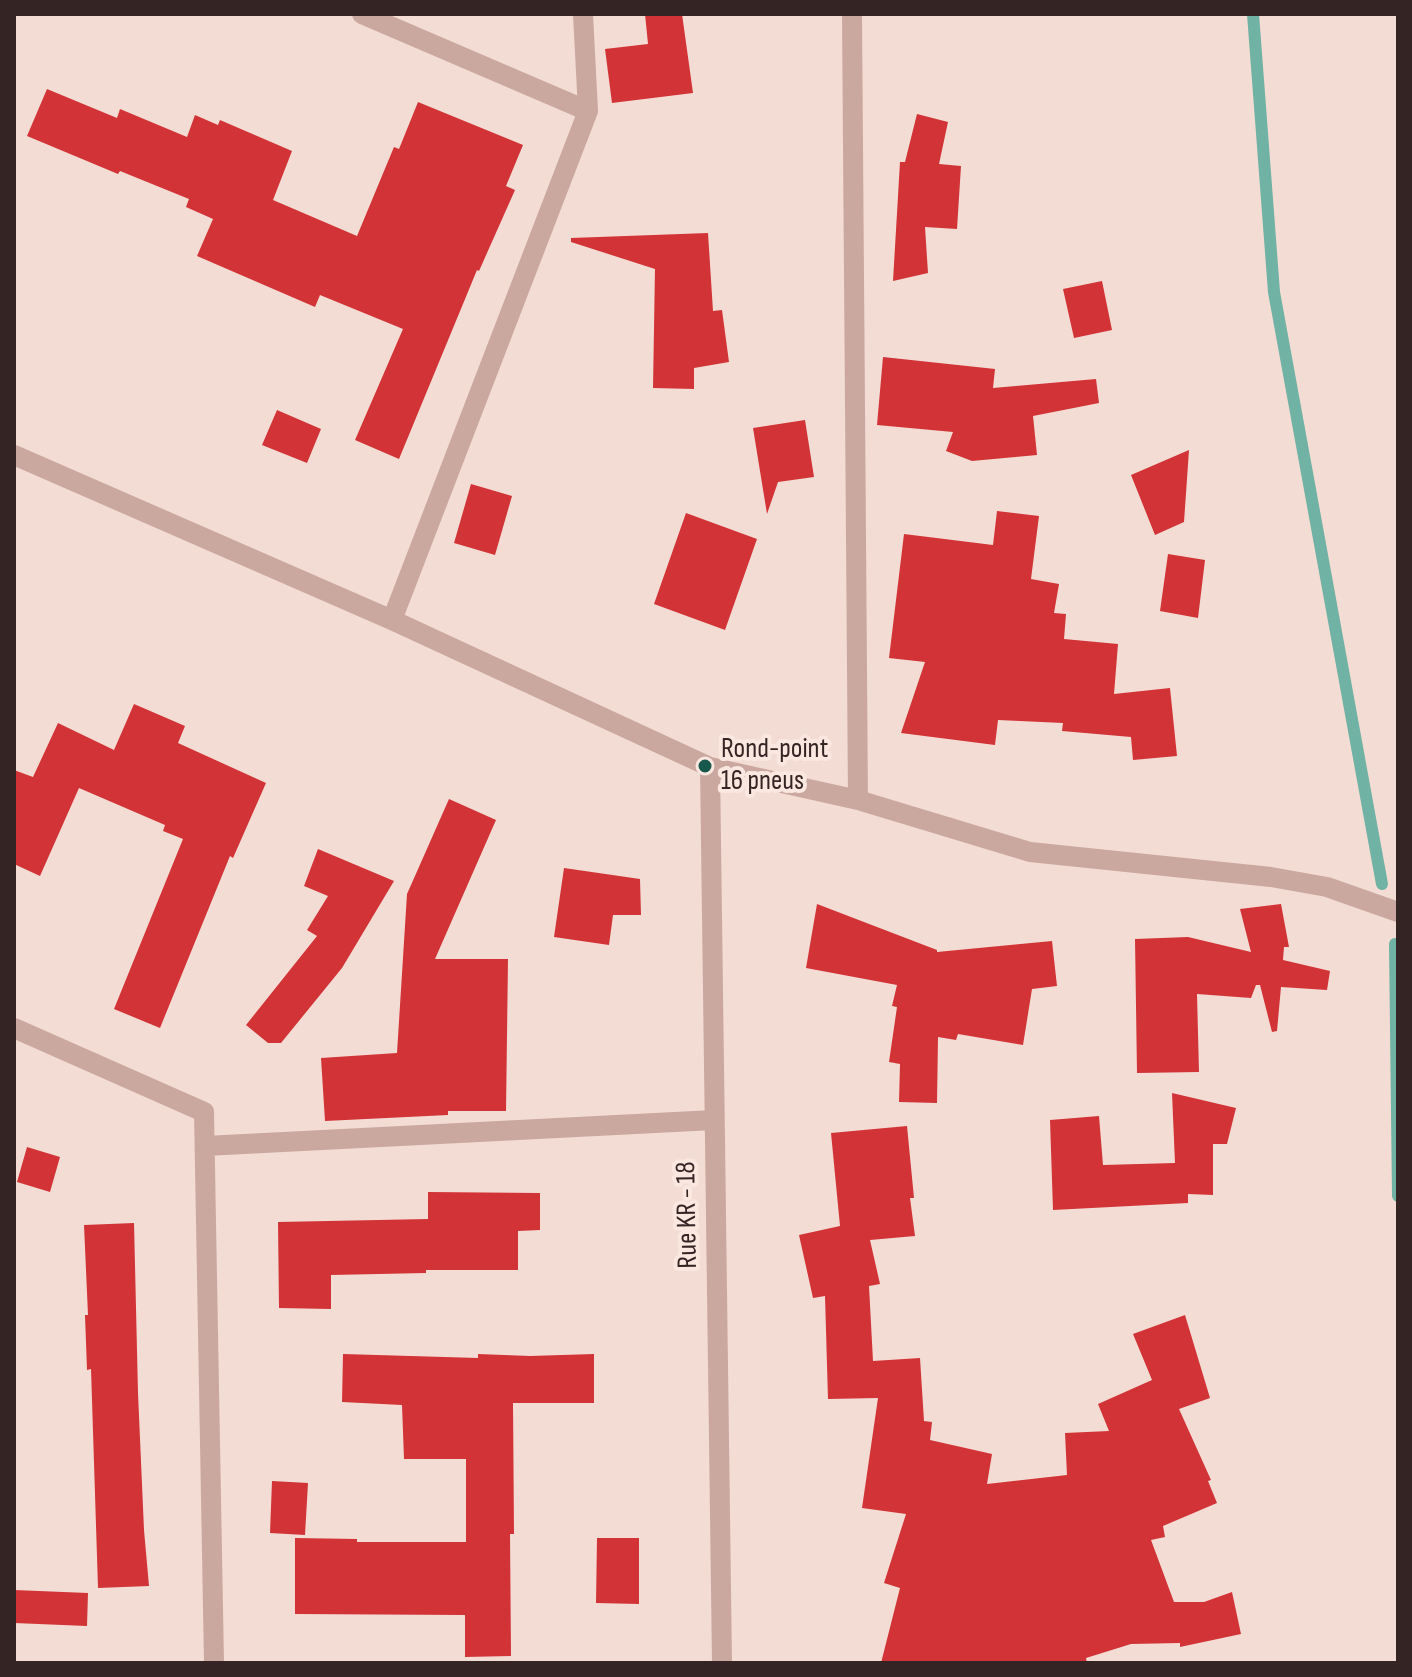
<!DOCTYPE html>
<style>
body{margin:0}
#map{position:relative;width:1412px;height:1677px;overflow:hidden;background:#f3dcd4;font-family:"Sofia Sans Condensed",sans-serif}
canvas{display:block}
.frame{position:absolute;inset:0;border:16px solid #342423;pointer-events:none}
</style>
<div id="map">
<canvas width="1412" height="1677"></canvas>
<div class="frame"></div>
</div>
<script>
const g = document.querySelector('canvas').getContext('2d');
g.lineJoin = 'round';
const shape = rows => new Path2D(rows.map(r => 'M' + r).join(''));
function trace(path, color, width, dash) { g.strokeStyle = color; g.lineWidth = width; g.lineCap = dash ? 'butt' : 'round'; g.setLineDash(dash || []); g.stroke(path); }
function fill(path, color) { g.fillStyle = color; g.fill(path, 'evenodd'); }
function write(font, color, halo, rows, align = 'center') {
  g.font = font + ' "Sofia Sans Condensed",sans-serif'; g.lineWidth = 8; g.setLineDash([]); g.textBaseline = 'middle'; g.strokeStyle = halo; g.fillStyle = color; for (const [text, x, y, turn = 0] of rows) {
    g.save(); g.translate(x, y); g.rotate((+turn || 0) * Math.PI / 180); g.textAlign = isNaN(turn) ? turn : align; if (halo) g.strokeText(text, 0, 0); g.fillText(text, 0, 0); g.restore();
  }
}
trace(shape([
 [1253,14,1274,292,1382,884],
 [1395,944,1398,1196]
]), '#70b2a3', 12);
fill(shape([
 [645,14,682,14,693,93,612,103,605,49,648,44],
 [47,89,117,118,120,109,187,137,195,115,218,125,220,120,292,151,273,200,357,236,394,147,399,149,418,102,523,145,506,186,515,190,479,271,477,270,399,459,355,440,403,329,320,295,315,307,197,256,213,219,186,207,189,199,120,171,118,174,27,136],
 [917,114,948,122,939,164,961,166,957,229,925,227,928,273,893,281,900,162,905,162],
 [708,233,713,311,722,310,729,362,694,368,694,389,653,388,655,269,571,242,571,238],
 [1102,281,1112,330,1074,338,1063,289],
 [883,357,995,369,993,388,1096,379,1099,403,1033,416,1037,455,972,461,946,451,953,432,877,425],
 [277,410,321,429,307,463,262,445],
 [805,420,814,477,778,482,767,514,753,428],
 [1189,450,1184,522,1155,535,1131,475],
 [471,484,512,496,495,555,454,543],
 [997,511,1039,516,1031,579,1059,584,1054,613,1066,614,1064,639,1118,644,1114,694,1170,688,1177,756,1133,760,1131,737,1062,731,1063,723,998,720,995,745,901,733,925,662,889,658,904,534,993,545],
 [686,513,757,539,725,630,654,604],
 [1168,554,1205,560,1198,618,1160,611],
 [134,704,185,726,178,743,266,783,233,858,230,856,160,1028,114,1009,183,839,163,831,165,825,79,788,40,876,14,864,14,770,33,777,58,723,114,750],
 [449,799,496,820,435,959,508,959,506,1111,448,1111,448,1115,325,1121,321,1058,397,1053,407,894],
 [318,849,394,881,342,968,281,1043,268,1043,246,1025,317,936,307,930,328,896,304,886],
 [564,868,640,879,641,915,613,915,609,945,554,937],
 [817,904,937,950,937,952,1052,941,1057,986,1032,989,1023,1045,958,1034,956,1040,938,1037,937,1103,899,1102,900,1064,889,1062,897,1007,892,1006,897,985,806,968],
 [1281,904,1289,947,1284,947,1283,960,1330,971,1327,990,1281,987,1277,1031,1272,1032,1260,985,1256,985,1251,998,1197,994,1199,1072,1137,1073,1135,939,1188,937,1251,952,1240,909],
 [1172,1093,1236,1108,1227,1144,1213,1144,1213,1195,1188,1194,1188,1203,1053,1210,1050,1120,1099,1116,1103,1165,1175,1163],
 [907,1126,914,1198,910,1198,915,1236,870,1240,880,1284,869,1286,873,1361,920,1358,924,1421,932,1422,930,1440,992,1454,987,1484,1067,1475,1065,1433,1109,1431,1098,1404,1152,1380,1133,1334,1185,1315,1210,1398,1179,1409,1211,1480,1208,1481,1217,1503,1163,1526,1165,1537,1151,1540,1174,1602,1204,1602,1232,1592,1241,1634,1180,1647,1180,1643,1131,1644,1086,1658,1087,1663,881,1663,900,1588,884,1583,906,1514,862,1508,878,1398,828,1399,825,1296,813,1298,799,1235,840,1226,831,1133],
 [27,1147,60,1157,50,1192,17,1182],
 [428,1192,540,1193,540,1230,518,1231,518,1270,426,1270,426,1273,331,1275,331,1309,279,1308,278,1222,428,1219],
 [134,1223,138,1393,144,1530,149,1586,98,1588,91,1369,87,1370,85,1315,88,1315,84,1225],
 [343,1354,478,1358,478,1354,530,1356,594,1354,594,1403,513,1403,514,1534,510,1534,511,1656,465,1657,465,1615,295,1614,295,1538,357,1539,357,1542,466,1542,466,1459,404,1459,402,1405,342,1402],
 [272,1481,308,1483,305,1535,270,1533],
 [597,1538,639,1538,639,1604,596,1603],
 [14,1590,88,1593,87,1626,14,1623]
]), '#d23336');
trace(shape([
 [362,14,588,111],
 [852,14,858,800],
 [14,455,392,620,710,767,858,800,1030,852,1271,877,1327,887,1398,912],
 [392,620,588,111,583,14],
 [710,767,722,1663],
 [14,1028,204,1112,214,1663],
 [205,1146,714,1120]
]), '#cba89f', 20);
for (const [x, y, r, color] of [
 [705,766,8,"#16584b"]
]) { const dot = new Path2D(); dot.arc(x, y, r, 0, 2 * Math.PI); g.fillStyle = color; g.fill(dot); trace(dot, '#fae7e0', 3); }
write('28px', '#342423', '#fae7e0', [
 ["Rond-point",721,750],
 ["16 pneus",721,782]
], 'left');
write('28px', '#342423', '#fae7e0', [
 ["Rue KR - 18",688,1215,-91]
]);
</script>
